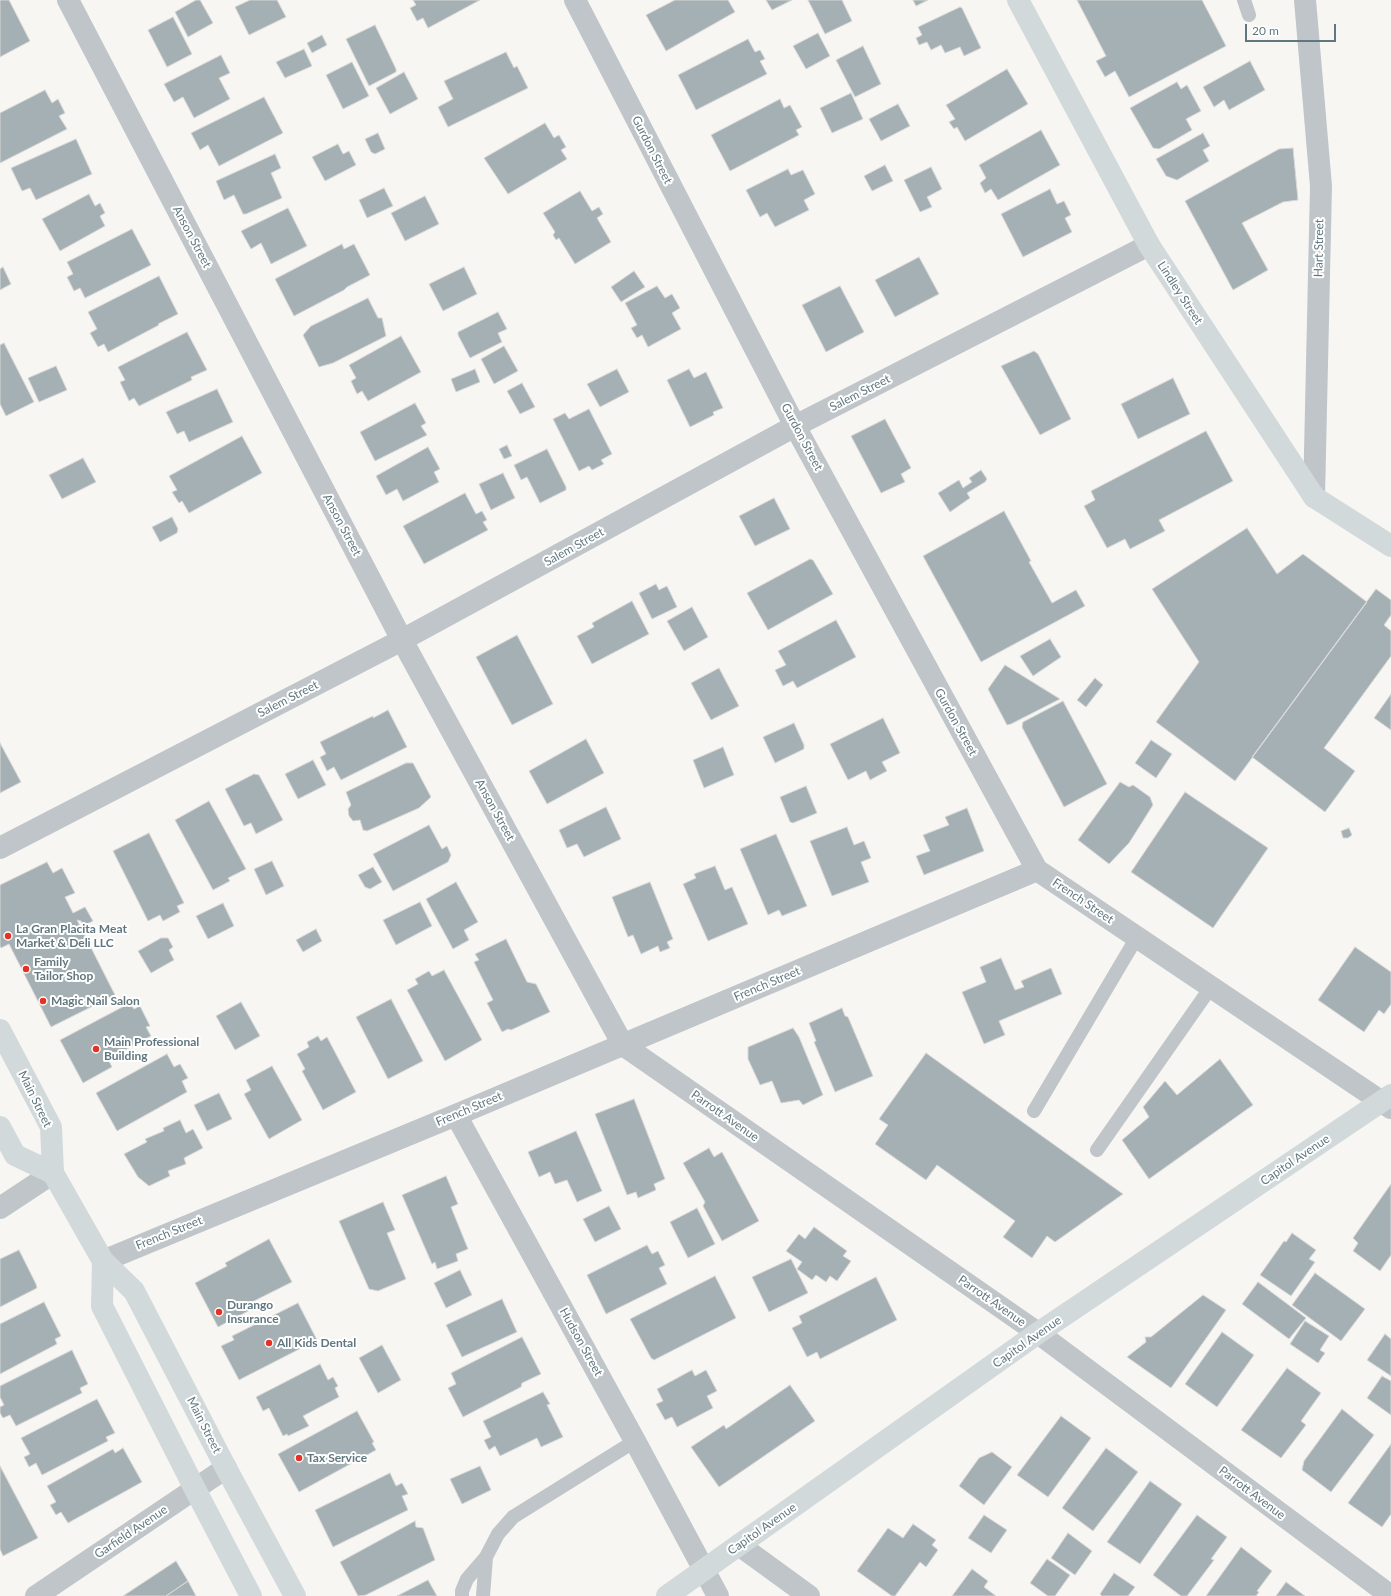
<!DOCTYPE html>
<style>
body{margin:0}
#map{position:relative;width:1391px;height:1596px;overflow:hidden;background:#f7f6f3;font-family:Lato,sans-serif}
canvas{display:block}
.scale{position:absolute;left:1245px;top:24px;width:91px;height:18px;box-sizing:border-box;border:2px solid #61777f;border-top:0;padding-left:5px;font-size:12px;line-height:14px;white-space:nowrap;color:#61777f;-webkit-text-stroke:3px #fff;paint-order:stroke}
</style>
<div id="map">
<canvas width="1391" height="1596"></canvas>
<div class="scale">20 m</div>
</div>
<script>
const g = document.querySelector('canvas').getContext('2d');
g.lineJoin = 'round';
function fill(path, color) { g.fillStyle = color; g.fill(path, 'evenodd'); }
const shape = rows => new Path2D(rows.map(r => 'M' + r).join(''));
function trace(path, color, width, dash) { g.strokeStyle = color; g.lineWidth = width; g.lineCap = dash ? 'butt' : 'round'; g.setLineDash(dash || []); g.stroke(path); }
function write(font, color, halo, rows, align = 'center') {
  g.font = font + ' Lato,sans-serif'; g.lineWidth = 4; g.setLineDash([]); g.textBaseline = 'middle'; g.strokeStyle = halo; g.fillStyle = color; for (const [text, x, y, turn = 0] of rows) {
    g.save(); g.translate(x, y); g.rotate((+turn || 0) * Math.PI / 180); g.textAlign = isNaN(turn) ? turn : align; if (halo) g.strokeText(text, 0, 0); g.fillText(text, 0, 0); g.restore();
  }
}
const building = shape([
 [0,0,9,0,30,41,0,57,0,0],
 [196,0,200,0,213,23,188,37,175,12,196,0],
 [250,0,277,0,286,17,249,35,235,7,250,0],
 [413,0,480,0,428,28,423,18,417,21,410,8,416,5,413,0],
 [675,0,728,0,735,12,666,51,646,15,675,0],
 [766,0,792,0,772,10,766,0],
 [808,0,842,0,852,21,825,34,808,0],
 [913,0,928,0,916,6,913,0],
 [1077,0,1202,0,1226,46,1129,97,1115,71,1105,77,1096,61,1106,56,1077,0],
 [960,7,962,8,981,48,964,56,960,47,945,53,941,45,931,50,927,42,919,45,916,38,922,35,918,27,960,7],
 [173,17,192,54,167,67,148,30,173,17],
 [375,25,396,69,396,72,369,86,346,39,375,25],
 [818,33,830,56,806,69,793,46,818,33],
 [322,35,327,45,312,53,307,43,322,35],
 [748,39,755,52,760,50,765,59,760,61,767,74,696,110,678,75,748,39],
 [863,46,881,84,855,97,836,60,863,46],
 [304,49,312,66,285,78,276,62,304,49],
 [506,52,514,68,517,66,528,88,448,127,438,107,453,99,444,81,506,52],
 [221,55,230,73,219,78,230,99,194,118,183,97,174,102,164,84,221,55],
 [1250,61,1265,90,1229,110,1224,100,1214,107,1203,87,1250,61],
 [352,62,369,96,343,109,326,75,352,62],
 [1007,69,1028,104,965,141,957,127,954,129,949,122,955,119,946,105,1007,69],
 [404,72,418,99,390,114,376,88,404,72],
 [1177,82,1181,89,1187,85,1201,111,1186,119,1192,130,1159,149,1153,148,1130,108,1177,82],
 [45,90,52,103,58,99,65,113,59,116,67,129,0,163,0,113,45,90],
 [851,93,863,119,832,133,820,108,851,93],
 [264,97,283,133,219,166,208,145,200,150,191,133,264,97],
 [780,99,784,108,790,105,802,127,796,130,799,135,730,171,711,135,780,99],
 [898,104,910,126,881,141,869,119,898,104],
 [545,123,554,138,559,135,566,147,561,150,567,159,508,194,484,158,545,123],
 [1041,130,1060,165,998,200,991,189,985,193,980,183,986,178,979,165,1041,130],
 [378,133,385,149,375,154,371,152,365,139,378,133],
 [1203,133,1210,146,1203,150,1209,161,1177,180,1166,176,1156,159,1203,133],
 [76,139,92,174,36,200,30,188,22,191,11,168,76,139],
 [338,144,343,154,349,151,356,165,325,181,312,157,338,144],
 [1293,148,1298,200,1283,202,1242,223,1268,270,1233,290,1185,201,1279,149,1293,148],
 [275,154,281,168,271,173,282,198,246,214,243,214,234,195,224,200,216,181,275,154],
 [885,165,893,181,872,191,864,176,885,165],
 [931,167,942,189,927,197,932,207,920,212,904,180,931,167],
 [788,169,791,175,803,170,815,194,804,200,809,210,775,227,767,213,760,217,746,190,788,169],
 [384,188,393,206,367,218,359,200,384,188],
 [1050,189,1057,204,1064,201,1071,215,1065,218,1072,232,1023,257,1001,214,1050,189],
 [580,191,592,211,599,207,603,214,597,218,611,242,575,264,559,238,556,240,553,235,555,232,543,213,580,191],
 [89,194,95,206,100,203,105,213,100,216,105,226,60,251,42,219,89,194],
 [425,196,439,224,405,241,391,213,425,196],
 [288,208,307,246,271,264,261,243,251,249,241,231,288,208],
 [132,229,151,265,85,298,80,288,74,291,67,277,73,274,67,262,132,229],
 [342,244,344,249,354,244,370,275,347,287,344,290,294,316,275,279,342,244],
 [919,257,939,294,895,317,875,280,919,257],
 [3,267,11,284,0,290,0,269,3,267],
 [464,267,477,294,443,311,429,284,464,267],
 [634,271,645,287,621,302,611,287,634,271],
 [159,276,178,314,158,324,159,325,108,352,104,344,98,347,90,333,97,329,88,312,159,276],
 [657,286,665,298,672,294,680,308,672,313,681,329,648,347,642,335,637,338,631,328,637,325,625,303,657,286],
 [840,286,864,332,826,352,802,305,840,286],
 [368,298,378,318,382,318,386,336,333,363,319,367,303,335,311,326,368,298],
 [498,312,507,329,498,333,502,342,470,358,458,335,458,332,498,312],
 [187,332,207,370,191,377,192,380,139,406,134,398,129,401,120,382,125,380,118,367,187,332],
 [401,336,421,372,368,401,362,391,357,394,351,381,356,378,349,365,401,336],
 [4,343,34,402,6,416,0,404,0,345,4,343],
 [504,346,518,371,494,384,481,359,504,346],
 [1034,351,1038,354,1071,419,1040,435,1001,366,1034,351],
 [56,366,67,390,39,402,28,378,56,366],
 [475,369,480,382,456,392,451,379,475,369],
 [617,369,629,392,600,407,587,384,617,369],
 [689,369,694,378,706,372,723,408,713,412,714,415,690,427,667,380,689,369],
 [1173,378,1190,414,1138,439,1121,404,1173,378],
 [522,383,535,407,520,414,507,391,522,383],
 [217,389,233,422,189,442,184,431,177,434,166,412,217,389],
 [415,403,426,423,421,426,427,435,375,461,360,432,415,403],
 [589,409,612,454,601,460,604,464,592,470,589,466,579,471,553,419,565,413,569,419,589,409],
 [885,419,911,468,901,474,905,482,881,493,851,436,885,419],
 [1206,431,1233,481,1159,520,1165,531,1130,549,1125,539,1107,548,1084,506,1095,500,1091,491,1206,431],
 [242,436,262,473,189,513,182,501,179,503,172,492,177,490,169,476,242,436],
 [507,445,512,456,504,459,499,449,507,445],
 [428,447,440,469,434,472,439,482,403,501,397,489,386,495,376,476,428,447],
 [547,449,566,487,566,490,540,503,527,477,521,480,514,465,547,449],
 [83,458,96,482,62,499,49,475,83,458],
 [981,470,987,479,985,482,967,493,970,498,950,512,938,493,959,480,963,488,972,482,969,478,981,470],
 [503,473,515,498,491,510,479,484,503,473],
 [465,493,476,514,482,511,487,520,483,522,488,530,424,564,403,526,465,493],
 [774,498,790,529,755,546,739,516,774,498],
 [1004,511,1031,561,1029,562,1052,603,1076,590,1085,606,981,662,923,556,1004,511],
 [172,517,178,529,177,533,160,542,152,527,172,517],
 [1247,528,1277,574,1303,554,1367,602,1235,781,1156,722,1199,662,1152,589,1247,528],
 [810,559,813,560,833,594,768,630,747,593,810,559],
 [656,584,659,590,667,586,677,607,652,619,639,593,656,584],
 [1376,589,1391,600,1391,615,1384,625,1391,631,1391,656,1324,748,1355,771,1325,812,1252,757,1376,589],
 [632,601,649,634,592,664,577,636,594,627,592,623,632,601],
 [692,607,708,637,684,651,667,621,692,607],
 [836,620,856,657,797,688,793,681,783,686,775,670,786,665,778,651,836,620],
 [517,635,553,704,512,725,476,657,517,635],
 [1050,639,1061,657,1033,676,1020,656,1050,639],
 [1005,665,1060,699,1011,724,1007,725,988,689,1005,665],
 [719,668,739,706,711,720,691,683,719,668],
 [1095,678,1103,685,1086,707,1077,700,1095,678],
 [1391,694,1391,730,1374,718,1391,694],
 [1063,701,1107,784,1064,807,1022,727,1023,722,1063,701],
 [388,710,407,747,341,780,334,767,327,771,320,757,326,754,320,742,373,716,373,718,388,710],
 [883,718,900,753,882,762,887,771,870,780,866,771,848,780,830,744,883,718],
 [794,723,804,745,804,749,775,763,763,737,794,723],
 [586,739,604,773,547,804,529,771,586,739],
 [1151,740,1172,754,1156,778,1135,763,1151,740],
 [0,743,21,782,0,793,0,743],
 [723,747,734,775,704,788,693,760,723,747],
 [313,760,326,785,298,799,285,774,313,760],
 [406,763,413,763,431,797,419,808,367,831,363,830,360,820,353,821,349,816,348,809,351,805,346,792,406,763],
 [254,774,259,775,283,820,256,834,251,823,244,826,225,789,254,774],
 [1120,782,1129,787,1133,785,1150,797,1153,805,1129,843,1109,864,1078,840,1120,782],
 [806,786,817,813,793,823,790,822,780,797,806,786],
 [1185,792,1268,848,1213,928,1131,872,1185,792],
 [209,801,246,869,228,878,230,881,213,890,175,820,209,801],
 [606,807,621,839,584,857,577,844,567,848,559,830,606,807],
 [967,808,984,851,924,875,916,856,930,851,923,835,949,825,945,817,967,808],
 [429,825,442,849,447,846,451,855,448,862,393,891,373,854,429,825],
 [847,827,854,845,864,841,871,858,861,862,869,882,832,896,810,841,847,827],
 [1349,828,1352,835,1348,838,1343,838,1341,831,1349,828],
 [149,833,184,903,177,906,180,912,163,921,160,915,148,921,113,851,149,833],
 [776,834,807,906,782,916,779,910,768,915,740,849,776,834],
 [272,861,284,886,266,895,254,869,272,861],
 [47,862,53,873,62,868,75,893,65,897,73,913,85,907,93,921,83,926,81,921,77,920,115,995,51,1027,9,944,1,948,0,946,0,885,47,862],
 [715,866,725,890,732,887,748,924,708,941,683,884,696,878,694,874,715,866],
 [373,867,382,882,370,889,365,887,358,875,373,867],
 [456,882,478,922,464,930,469,940,453,949,426,899,456,882],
 [650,882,673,939,667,942,670,948,660,952,658,946,641,954,633,935,628,937,612,897,650,882],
 [420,902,432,926,396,945,383,920,420,902],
 [223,903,234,926,208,939,196,916,223,903],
 [316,929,322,941,303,952,296,940,316,929],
 [161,938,168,938,173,947,169,950,174,960,151,973,138,951,161,938],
 [506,939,527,982,536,984,550,1012,511,1030,508,1029,502,1032,487,1003,493,1000,474,962,479,960,475,954,506,939],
 [1355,947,1391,972,1391,1004,1384,1014,1379,1010,1364,1032,1318,1000,1355,947],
 [1001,958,1015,990,1024,987,1021,981,1051,968,1062,994,999,1021,1005,1035,984,1044,962,992,986,982,980,967,1001,958],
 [444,970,482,1040,445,1061,407,990,418,984,415,979,429,971,432,976,444,970],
 [391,999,423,1061,388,1079,356,1017,391,999],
 [241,1002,260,1036,235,1050,216,1016,241,1002],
 [130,1003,134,1009,140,1006,150,1026,146,1027,151,1036,108,1059,112,1067,83,1083,60,1040,130,1003],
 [842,1008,845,1016,848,1017,873,1076,835,1092,814,1042,816,1041,809,1023,842,1008],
 [793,1028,799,1037,823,1095,803,1105,799,1100,781,1103,772,1081,760,1085,748,1059,748,1047,793,1028],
 [318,1036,321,1041,327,1037,356,1092,323,1110,302,1071,305,1069,297,1054,309,1047,307,1042,318,1036],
 [926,1053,1123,1194,1055,1242,1047,1236,1032,1258,1003,1237,1015,1221,937,1165,926,1180,875,1144,888,1125,879,1119,926,1053],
 [167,1054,174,1067,180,1064,188,1078,182,1081,187,1092,117,1131,96,1093,167,1054],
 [1220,1059,1253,1105,1149,1179,1122,1140,1149,1117,1143,1107,1165,1081,1177,1095,1220,1059],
 [272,1066,302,1120,269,1139,244,1094,251,1090,246,1080,272,1066],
 [219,1093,232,1119,207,1131,194,1105,219,1093],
 [634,1099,665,1179,654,1184,656,1190,638,1198,636,1192,627,1195,595,1114,634,1099],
 [180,1120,186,1133,193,1129,203,1148,184,1158,186,1164,168,1171,170,1176,149,1186,138,1177,124,1154,147,1142,145,1139,164,1131,163,1128,180,1120],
 [576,1131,602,1191,577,1202,567,1180,555,1184,550,1172,539,1177,528,1152,576,1131],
 [709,1148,714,1157,722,1152,759,1221,722,1241,703,1206,705,1202,683,1163,709,1148],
 [446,1176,458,1204,451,1207,468,1249,456,1254,458,1261,437,1269,435,1262,432,1264,402,1195,446,1176],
 [1391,1184,1391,1255,1380,1271,1353,1251,1358,1243,1353,1238,1391,1184],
 [383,1202,395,1230,387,1233,406,1279,378,1291,369,1289,339,1221,383,1202],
 [609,1206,621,1229,595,1242,583,1219,609,1206],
 [697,1208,715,1244,688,1258,670,1222,697,1208],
 [814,1227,847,1251,843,1256,851,1261,837,1281,830,1276,826,1282,816,1275,812,1280,797,1269,802,1262,786,1251,799,1234,805,1239,814,1227],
 [1292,1233,1316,1250,1309,1259,1315,1262,1291,1296,1260,1275,1284,1241,1286,1242,1292,1233],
 [269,1239,292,1282,250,1303,252,1309,218,1327,195,1283,227,1266,225,1263,269,1239],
 [647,1245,652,1254,658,1251,665,1265,659,1268,667,1284,606,1314,587,1275,647,1245],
 [19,1250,36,1284,37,1288,0,1307,0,1259,19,1250],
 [791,1259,808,1293,769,1312,752,1277,791,1259],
 [460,1270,472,1295,446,1308,434,1283,460,1270],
 [1315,1273,1365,1309,1341,1341,1292,1305,1315,1273],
 [715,1276,736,1318,654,1360,651,1358,630,1319,715,1276],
 [876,1277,897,1320,820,1359,817,1352,807,1357,792,1328,802,1323,799,1316,876,1277],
 [1258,1282,1306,1318,1289,1339,1242,1304,1258,1282],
 [1203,1295,1226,1310,1171,1388,1127,1357,1146,1342,1145,1337,1151,1337,1203,1295],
 [502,1299,517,1332,462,1357,446,1325,502,1299],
 [44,1302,61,1336,55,1339,57,1344,0,1374,0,1324,44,1302],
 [298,1303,317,1340,239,1380,221,1346,234,1340,232,1336,298,1303],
 [1305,1321,1329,1336,1320,1350,1325,1353,1318,1363,1290,1344,1305,1321],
 [1222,1332,1254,1355,1217,1407,1185,1384,1222,1332],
 [1385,1334,1391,1339,1391,1376,1367,1360,1385,1334],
 [522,1337,541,1374,522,1383,521,1387,463,1417,448,1388,456,1384,451,1373,522,1337],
 [382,1345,401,1380,378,1393,359,1358,382,1345],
 [72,1350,88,1384,80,1388,82,1393,16,1426,10,1415,3,1418,0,1413,0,1407,4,1405,0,1397,0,1386,72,1350],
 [320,1364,328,1380,333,1377,338,1386,335,1388,339,1397,303,1416,309,1426,288,1436,287,1434,283,1436,269,1408,263,1411,256,1397,320,1364],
 [1287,1368,1321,1393,1301,1421,1306,1425,1281,1458,1241,1430,1287,1368],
 [692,1370,695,1376,706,1370,717,1391,707,1396,713,1408,677,1427,672,1417,665,1420,656,1404,663,1401,657,1389,692,1370],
 [1382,1376,1391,1381,1391,1415,1367,1398,1382,1376],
 [790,1385,815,1421,719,1487,691,1447,724,1425,726,1429,790,1385],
 [543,1392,550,1404,547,1405,563,1437,541,1447,537,1438,500,1456,495,1446,489,1450,484,1440,491,1437,483,1421,543,1392],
 [97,1399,115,1433,106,1437,108,1441,42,1475,36,1463,29,1467,24,1457,30,1454,21,1438,97,1399],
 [1342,1409,1374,1435,1331,1492,1302,1470,1304,1461,1342,1409],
 [357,1411,374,1442,372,1443,376,1450,299,1492,278,1454,357,1411],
 [1061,1416,1091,1438,1048,1497,1017,1475,1061,1416],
 [1391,1444,1391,1514,1382,1527,1348,1503,1391,1444],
 [123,1448,142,1482,68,1523,61,1512,56,1515,50,1505,56,1502,47,1486,113,1449,115,1453,123,1448],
 [1106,1448,1138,1472,1093,1531,1062,1508,1106,1448],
 [992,1452,1012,1467,984,1505,959,1486,979,1458,992,1452],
 [0,1466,38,1538,3,1556,0,1549,0,1466],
 [480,1466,491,1490,462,1504,450,1479,480,1466],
 [390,1473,396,1486,402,1483,408,1494,402,1496,408,1510,333,1547,315,1510,390,1473],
 [1150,1481,1182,1504,1140,1564,1107,1542,1150,1481],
 [984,1515,1007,1530,991,1553,968,1538,984,1515],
 [1197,1515,1227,1537,1211,1559,1214,1560,1187,1596,1181,1596,1153,1575,1197,1515],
 [415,1521,416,1527,423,1528,435,1560,366,1595,358,1596,340,1562,415,1521],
 [913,1524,936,1540,932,1545,938,1550,926,1567,920,1562,895,1596,892,1596,857,1571,888,1528,903,1538,913,1524],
 [1068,1533,1092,1551,1075,1575,1051,1558,1068,1533],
 [1241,1547,1272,1571,1257,1591,1259,1592,1256,1596,1206,1596,1241,1547],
 [1047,1559,1070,1575,1055,1596,1048,1596,1030,1583,1047,1559],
 [176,1561,188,1581,166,1596,123,1596,176,1561],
 [972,1569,988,1581,984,1587,996,1596,952,1596,972,1569],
 [1114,1573,1135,1587,1128,1596,1102,1596,1100,1594,1114,1573],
 [428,1580,437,1596,397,1596,428,1580],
 [188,1581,196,1596,166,1596,188,1581],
 [1286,1582,1305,1596,1276,1596,1286,1582]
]);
fill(building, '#a4b0b3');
trace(building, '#d8d8d6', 1);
trace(shape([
 [1244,0,1249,15],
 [1034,1111,1137,937],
 [1097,1150,1211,987],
 [462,1596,462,1591,467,1579,486,1557],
 [483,1596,486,1557,498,1534,513,1517,635,1441]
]), '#bfc5c8', 14);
trace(shape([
 [68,0,402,640,623,1045,1038,1333,1391,1596],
 [575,0,795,426,1037,870],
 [1305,0,1321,186,1314,497],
 [0,848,402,640,795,426,1149,245],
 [456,1115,635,1441,718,1596],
 [0,1208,53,1173],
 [103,1261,456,1115,1037,870,1391,1108],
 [739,1545,809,1596],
 [36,1596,226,1468]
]), '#bfc5c8', 22);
trace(shape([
 [1018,0,1149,245,1314,497,1391,546],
 [667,1596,1038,1333,1391,1095]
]), '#d2d9db', 22);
trace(shape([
 [0,1030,51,1127,53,1173,103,1261,134,1291,226,1468,295,1596],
 [0,1127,15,1155,53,1173],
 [103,1261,102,1306,195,1489,251,1596]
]), '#d2d9db', 22);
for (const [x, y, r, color] of [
 [8,936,4,"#e53225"],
 [26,969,4,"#e53225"],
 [43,1001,4,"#e53225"],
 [96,1049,4,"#e53225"],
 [219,1312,4,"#e53225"],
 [269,1343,4,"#e53225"],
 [299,1458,4,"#e53225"]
]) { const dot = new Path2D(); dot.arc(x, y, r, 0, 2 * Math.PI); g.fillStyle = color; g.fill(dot); trace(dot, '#fff', 1.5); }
write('12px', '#61777f', '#fff', [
 ["Gurdon Street",652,150,63],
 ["Anson Street",192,237,62],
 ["Hart Street",1319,248,-89],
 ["Lindley Street",1180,293,57],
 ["Salem Street",860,393,-27],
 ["Gurdon Street",802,437,62],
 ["Anson Street",342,525,62],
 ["Salem Street",574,547,-29],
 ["Salem Street",288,699,-27],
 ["Gurdon Street",956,722,61],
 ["Anson Street",495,810,61],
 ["French Street",1083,901,34],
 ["French Street",767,984,-23],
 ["Main Street",35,1099,64],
 ["French Street",469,1109,-23],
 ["Parrott Avenue",725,1116,35],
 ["Capitol Avenue",1295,1160,-34],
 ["French Street",169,1233,-22],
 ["Parrott Avenue",992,1301,35],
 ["Hudson Street",581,1342,61],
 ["Capitol Avenue",1027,1342,-35],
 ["Main Street",204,1425,63],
 ["Parrott Avenue",1252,1493,37],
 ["Capitol Avenue",762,1529,-35],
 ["Garfield Avenue",131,1532,-34]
]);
write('bold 12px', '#61777f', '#fff', [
 ["La Gran Placita Meat",16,929],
 ["Market & Deli LLC",16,943],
 ["Family",34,962],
 ["Tailor Shop",34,976],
 ["Magic Nail Salon",51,1001],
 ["Main Professional",104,1042],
 ["Building",104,1056],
 ["Durango",227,1305],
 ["Insurance",227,1319],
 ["All Kids Dental",277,1343],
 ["Tax Service",307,1458]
], 'left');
</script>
